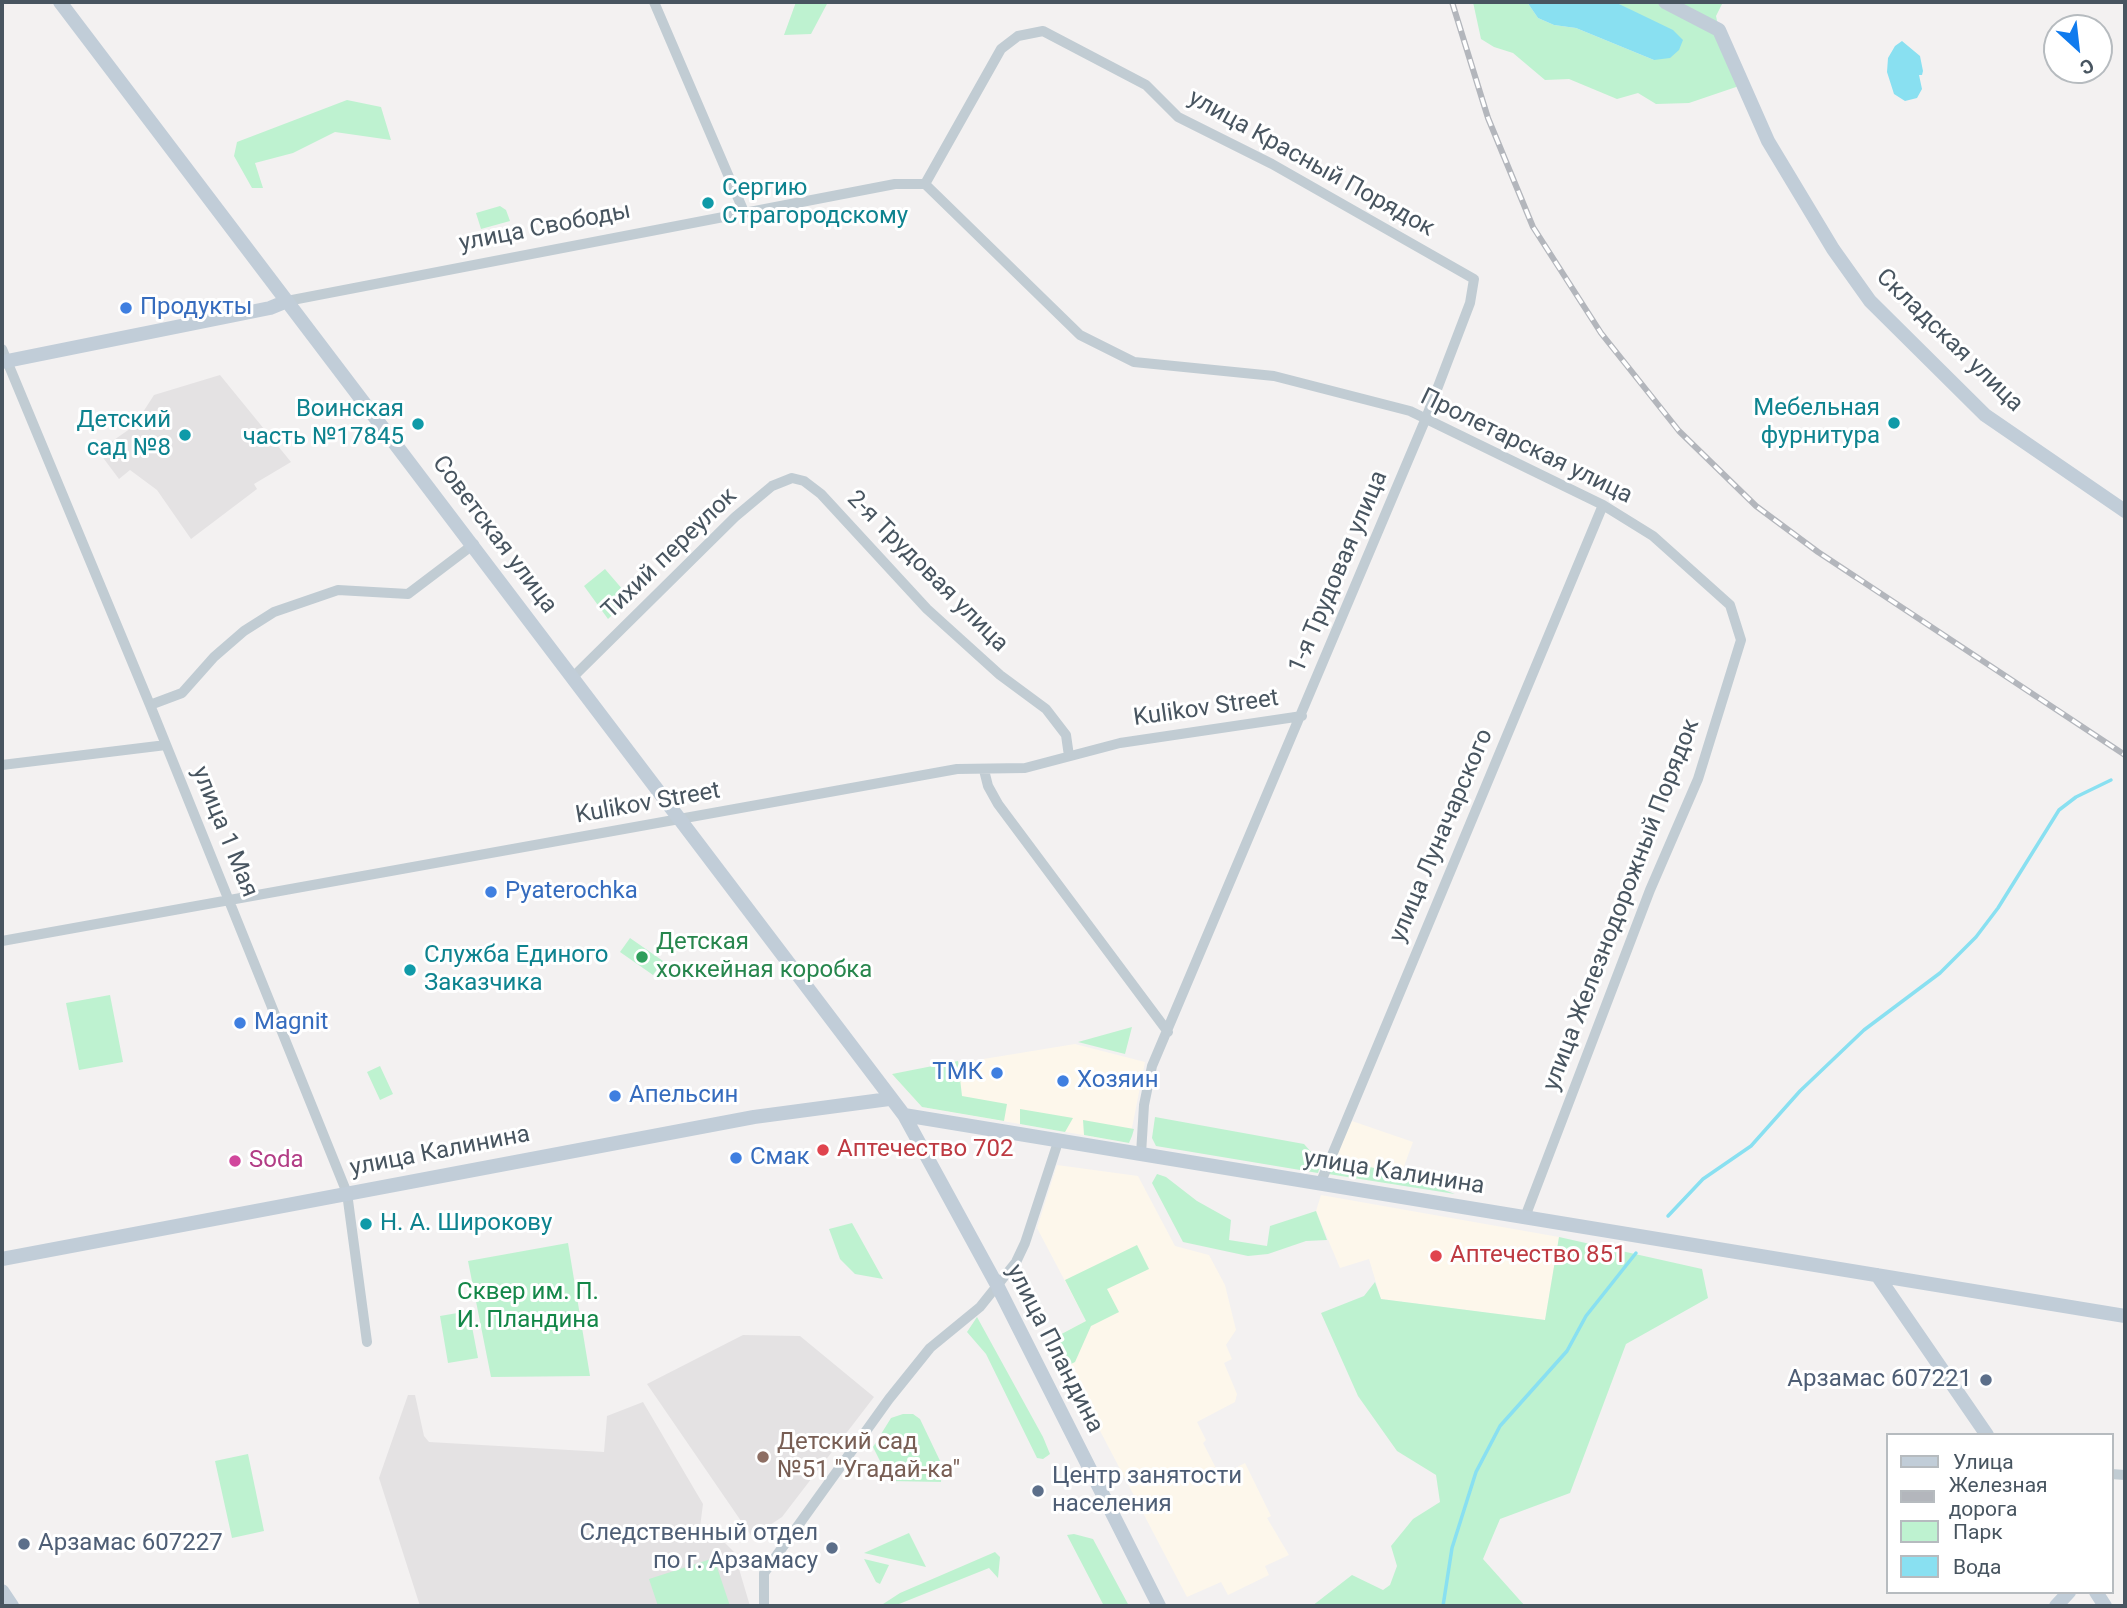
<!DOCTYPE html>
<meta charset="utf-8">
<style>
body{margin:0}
#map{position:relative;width:2127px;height:1608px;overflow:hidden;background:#f3f1f1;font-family:Roboto,sans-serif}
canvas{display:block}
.frame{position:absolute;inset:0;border:4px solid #485560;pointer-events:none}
.legend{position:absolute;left:1886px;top:1433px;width:228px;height:161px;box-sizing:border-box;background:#fff;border:2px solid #b6bbbf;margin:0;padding:9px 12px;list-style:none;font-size:21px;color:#485560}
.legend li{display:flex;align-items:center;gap:14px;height:35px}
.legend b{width:35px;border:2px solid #b6bbbf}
.north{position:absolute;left:2043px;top:14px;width:70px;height:70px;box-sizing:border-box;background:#fff;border:2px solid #b6bbbf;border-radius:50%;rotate:153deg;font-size:19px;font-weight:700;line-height:28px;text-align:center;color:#485560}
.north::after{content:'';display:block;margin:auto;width:24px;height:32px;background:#107bee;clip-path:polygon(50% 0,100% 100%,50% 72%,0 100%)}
</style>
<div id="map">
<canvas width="2127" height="1608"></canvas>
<div class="frame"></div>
<ul class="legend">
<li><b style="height:9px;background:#c1cdd8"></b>Улица</li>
<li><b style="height:9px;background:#b3b6bc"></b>Железная дорога</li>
<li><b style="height:19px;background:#bef2d0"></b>Парк</li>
<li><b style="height:19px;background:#89e0f1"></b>Вода</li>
</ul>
<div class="north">С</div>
</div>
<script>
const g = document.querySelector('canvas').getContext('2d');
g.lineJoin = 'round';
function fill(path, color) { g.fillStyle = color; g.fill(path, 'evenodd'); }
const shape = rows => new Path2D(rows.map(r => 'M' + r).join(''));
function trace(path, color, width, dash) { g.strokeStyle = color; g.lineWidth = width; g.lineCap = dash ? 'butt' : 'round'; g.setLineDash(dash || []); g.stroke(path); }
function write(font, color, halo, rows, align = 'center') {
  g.font = font + ' Roboto,sans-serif'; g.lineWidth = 6; g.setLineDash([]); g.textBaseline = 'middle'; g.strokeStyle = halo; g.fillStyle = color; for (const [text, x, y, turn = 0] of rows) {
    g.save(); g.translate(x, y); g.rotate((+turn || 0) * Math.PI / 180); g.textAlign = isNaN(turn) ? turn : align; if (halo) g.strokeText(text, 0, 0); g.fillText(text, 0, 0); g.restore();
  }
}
fill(shape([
 [1075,1044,1145,1062,1129,1143,922,1107,892,1074],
 [1352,1121,1413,1142,1397,1185,1328,1174],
 [1057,1165,1138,1176,1175,1246,1209,1255,1225,1285,1236,1330,1226,1345,1232,1359,1224,1363,1237,1394,1235,1402,1197,1422,1206,1440,1203,1443,1220,1476,1245,1463,1271,1516,1267,1518,1289,1555,1265,1566,1269,1575,1228,1595,1221,1582,1187,1597,1052,1339,1086,1321,1037,1228],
 [1321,1195,1559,1237,1545,1320,1381,1299,1369,1259,1340,1268,1316,1211]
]), '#fdf7eb');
fill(shape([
 [220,375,291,462,254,484,257,489,191,539,157,490,130,470,119,479,98,451,134,426,154,395],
 [743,1335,800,1336,874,1397,782,1517,752,1537,647,1384],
 [408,1395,415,1395,424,1436,429,1442,604,1452,607,1416,643,1402,703,1504,700,1527,715,1533,734,1552,750,1606,420,1606,379,1478]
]), '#e4e2e3');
fill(shape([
 [796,2,828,2,811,34,784,35],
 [1473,2,1527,2,1538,18,1554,25,1576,28,1654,60,1644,17,1615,2,1657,2,1713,31,1739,86,1689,103,1656,104,1638,93,1617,99,1569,79,1545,80,1513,53,1494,47,1481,39],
 [1665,2,1723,2,1716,16,1719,30],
 [347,100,381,107,391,140,335,132,293,153,255,163,263,188,252,188,234,156,237,142],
 [500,206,506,210,510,221,481,229,476,213],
 [605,569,630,598,608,619,584,586],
 [630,938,663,961,653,975,620,952],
 [110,995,123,1062,79,1070,66,1003],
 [1132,1027,1125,1054,1078,1042],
 [958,1061,962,1096,1007,1104,1004,1121,922,1107,892,1074],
 [380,1066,393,1094,380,1100,367,1072],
 [1020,1109,1073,1118,1065,1132,1020,1124],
 [1155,1117,1304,1144,1321,1163,1318,1173,1156,1146,1152,1138],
 [1083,1120,1134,1129,1132,1136,1129,1143,1084,1135],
 [1334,1159,1401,1174,1455,1194,1328,1174],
 [1157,1174,1166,1177,1197,1201,1231,1220,1229,1240,1267,1246,1270,1226,1316,1211,1327,1240,1306,1241,1268,1254,1248,1256,1183,1242,1152,1183],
 [852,1223,883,1279,855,1274,840,1259,829,1229],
 [1559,1237,1702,1269,1708,1298,1626,1344,1570,1493,1500,1519,1483,1559,1525,1606,1312,1606,1352,1575,1383,1590,1390,1585,1397,1566,1391,1546,1413,1519,1440,1502,1436,1475,1397,1451,1358,1396,1321,1313,1364,1296,1375,1282,1381,1299,1545,1320],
 [568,1243,590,1376,491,1377,468,1261],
 [1137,1245,1149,1269,1107,1289,1119,1312,1091,1326,1075,1362,1065,1367,1052,1339,1086,1321,1065,1280],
 [469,1311,478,1358,448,1363,440,1316],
 [977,1317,1043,1437,1050,1454,1043,1459,1037,1458,986,1354,967,1332],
 [903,1414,913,1414,920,1419,942,1465,941,1482,890,1481,873,1447,891,1418],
 [248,1454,264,1531,232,1538,215,1461],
 [909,1533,926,1567,864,1553],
 [1074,1534,1093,1539,1129,1606,1104,1606,1067,1535],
 [995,1552,1000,1557,998,1578,989,1568,894,1606,880,1606,900,1593],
 [714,1558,730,1606,658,1606,649,1579],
 [864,1559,889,1565,880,1584,876,1582]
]), '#bef2d0');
fill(shape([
 [1527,2,1615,2,1673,30,1683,40,1679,50,1670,58,1654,60,1576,28,1554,25,1538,18],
 [1902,41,1920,56,1923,71,1922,75,1919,75,1922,89,1917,98,1905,101,1894,94,1887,72,1888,58,1895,46]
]), '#89e0f1');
trace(shape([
 [1668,1216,1703,1179,1751,1146,1800,1091,1864,1030,1940,973,1976,937,1998,908,2059,810,2076,797,2111,780],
 [1443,1606,1452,1548,1476,1472,1500,1426,1567,1351,1586,1316,1636,1253]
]), '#89e0f1', 3.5);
trace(shape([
 [654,2,744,212],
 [925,184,1001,49,1018,36,1043,31,1146,85,1178,117,1272,164,1474,279,1470,303,1426,418,1152,1066,1144,1105,1141,1154],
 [925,184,1080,335,1134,362,1274,376,1410,411,1603,505,1653,536,1730,605,1741,640,1698,779,1650,890,1525,1217],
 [287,301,895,184,925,184],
 [2,349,150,705,347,1193,367,1342],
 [574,676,735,517,772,486,792,478,804,481,821,494,927,609,1000,675,1046,709,1066,735,1069,756],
 [150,705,182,693,214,657,244,631,274,612,338,590,408,594,474,544],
 [2,765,166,745],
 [984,770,988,786,998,804,1168,1032],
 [2,941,957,769,1025,768,1120,743,1302,716],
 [1320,1184,1603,505],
 [2111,1474,2125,1475],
 [764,1606,764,1573,889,1399,930,1348,980,1307,1016,1262,1025,1243,1059,1139]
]), '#c1ccd3', 10);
trace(shape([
 [60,2,904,1115,998,1287,1159,1606],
 [1665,2,1719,30,1768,141,1833,249,1870,301,1985,415,2125,511],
 [2,362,270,308,287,301],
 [904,1115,2125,1316],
 [2,1259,754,1117,889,1099],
 [1877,1275,1987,1435],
 [2,1591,12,1606],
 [2096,1592,2105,1606],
 [2056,1606,2069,1592]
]), '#c1cdd8', 14);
const rail = shape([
 [1452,2,1488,118,1533,227,1601,333,1679,431,1756,506,1818,552,2125,755]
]);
trace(rail, '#b3b6bc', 6);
trace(rail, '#fff', 3.5, [10]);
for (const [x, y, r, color] of [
 [708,203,7,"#0f9aa8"],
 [126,308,7,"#3f7fe0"],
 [1894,423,7,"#0f9aa8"],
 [418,424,7,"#0f9aa8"],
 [185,435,7,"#0f9aa8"],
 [491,892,7,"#3f7fe0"],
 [642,957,7,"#2e9e5b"],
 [410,970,7,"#0f9aa8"],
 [240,1023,7,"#3f7fe0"],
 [997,1073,7,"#3f7fe0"],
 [1063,1081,7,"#3f7fe0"],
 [615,1096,7,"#3f7fe0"],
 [823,1150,7,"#e0444e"],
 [736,1158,7,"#3f7fe0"],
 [235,1161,7,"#d1479c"],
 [366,1224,7,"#0f9aa8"],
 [1436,1256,7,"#e0444e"],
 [1986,1380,7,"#5c6f8a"],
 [763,1457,7,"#8d6e63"],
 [1038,1491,7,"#5c6f8a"],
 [24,1544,7,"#5c6f8a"],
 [832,1548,7,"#5c6f8a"]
]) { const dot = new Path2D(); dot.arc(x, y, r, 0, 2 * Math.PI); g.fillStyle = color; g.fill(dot); trace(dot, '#fff', 2.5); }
write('24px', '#485560', '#fff', [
 ["улица Красный Порядок",1311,164,29],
 ["улица Свободы",545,228,-11],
 ["Складская улица",1949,341,44],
 ["Пролетарская улица",1526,447,26],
 ["Советская улица",494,535,53],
 ["Тихий переулок",670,554,-44],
 ["2-я Трудовая улица",927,572,45],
 ["1-я Трудовая улица",1339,572,-67],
 ["Kulikov Street",1206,709,-8],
 ["Kulikov Street",648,804,-10],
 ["улица 1 Мая",224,832,68],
 ["улица Луначарского",1442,836,-67],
 ["улица Железнодорожный Порядок",1622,905,-69],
 ["улица Калинина",440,1152,-11],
 ["улица Калинина",1394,1173,9],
 ["улица Пландина",1054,1349,63]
]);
write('24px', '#0d838f', '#fff', [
 ["Сергию",722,189],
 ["Страгородскому",722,217],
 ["Мебельная",1880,409,"right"],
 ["фурнитура",1880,437,"right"],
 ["Воинская",404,410,"right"],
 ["часть №17845",404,438,"right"],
 ["Детский",171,421,"right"],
 ["сад №8",171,449,"right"],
 ["Служба Единого",424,956],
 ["Заказчика",424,984],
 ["Н. А. Широкову",380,1224]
], 'left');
write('24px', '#366cbe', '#fff', [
 ["Продукты",140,308],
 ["Pyaterochka",505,892],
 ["Magnit",254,1023],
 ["ТМК",983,1073,"right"],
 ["Хозяин",1077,1081],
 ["Апельсин",629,1096],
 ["Смак",750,1158]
], 'left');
write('24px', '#27864d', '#fff', [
 ["Детская",656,943],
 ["хоккейная коробка",656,971]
], 'left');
write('24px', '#be3a42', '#fff', [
 ["Аптечество 702",837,1150],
 ["Аптечество 851",1450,1256]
], 'left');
write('24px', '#b23c85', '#fff', [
 ["Soda",249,1161]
], 'left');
write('24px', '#138748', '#fff', [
 ["Сквер им. П.",528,1293],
 ["И. Пландина",528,1321]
]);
write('24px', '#4e5e75', '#fff', [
 ["Арзамас 607221",1972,1380],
 ["Центр занятости",1052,1477,"left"],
 ["населения",1052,1505,"left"],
 ["Следственный отдел",818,1534],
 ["по г. Арзамасу",818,1562],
 ["Арзамас 607227",38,1544,"left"]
], 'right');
write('24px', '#785e54', '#fff', [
 ["Детский сад",777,1443],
 ["№51 \"Угадай-ка\"",777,1471]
], 'left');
</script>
